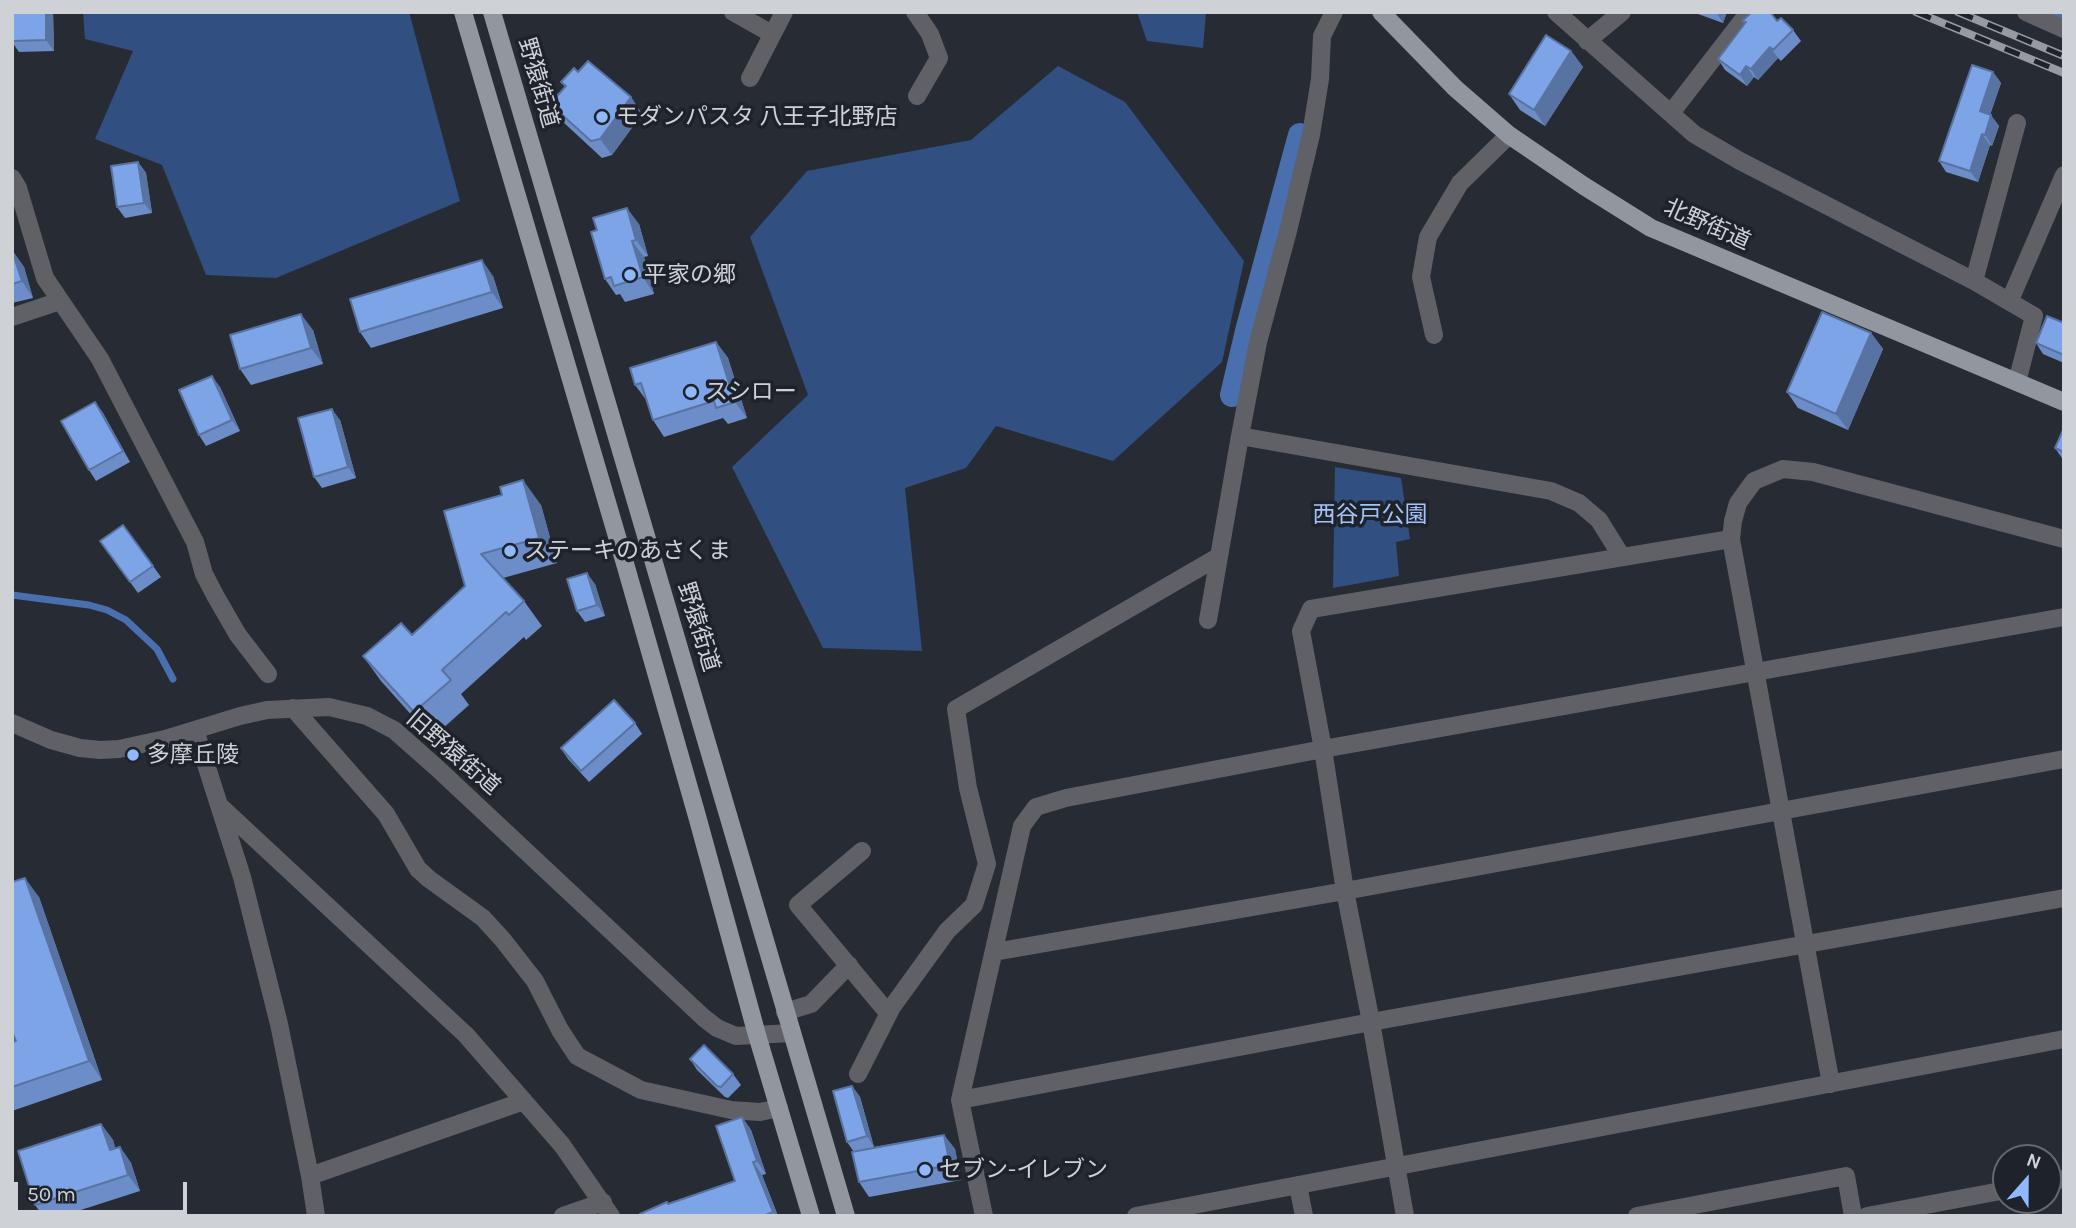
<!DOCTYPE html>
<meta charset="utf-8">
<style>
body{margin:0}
#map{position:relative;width:2076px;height:1228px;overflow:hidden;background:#272c34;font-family:Karla,sans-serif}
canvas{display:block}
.frame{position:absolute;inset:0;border:14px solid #ced2d7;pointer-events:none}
.north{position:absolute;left:1992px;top:1144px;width:70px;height:70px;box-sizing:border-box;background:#1e222a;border:2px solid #64686f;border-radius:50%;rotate:21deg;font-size:19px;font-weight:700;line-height:28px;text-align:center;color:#ced2d7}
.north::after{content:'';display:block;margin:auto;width:24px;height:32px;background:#8fb8fd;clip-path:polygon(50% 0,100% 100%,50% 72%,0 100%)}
.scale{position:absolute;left:14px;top:1182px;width:173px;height:32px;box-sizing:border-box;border:4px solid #ced2d7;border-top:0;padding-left:9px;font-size:21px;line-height:24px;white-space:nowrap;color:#ced2d7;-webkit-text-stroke:5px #1e222a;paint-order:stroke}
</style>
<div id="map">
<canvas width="2076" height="1228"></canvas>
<div class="frame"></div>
<div class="north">N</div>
<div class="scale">50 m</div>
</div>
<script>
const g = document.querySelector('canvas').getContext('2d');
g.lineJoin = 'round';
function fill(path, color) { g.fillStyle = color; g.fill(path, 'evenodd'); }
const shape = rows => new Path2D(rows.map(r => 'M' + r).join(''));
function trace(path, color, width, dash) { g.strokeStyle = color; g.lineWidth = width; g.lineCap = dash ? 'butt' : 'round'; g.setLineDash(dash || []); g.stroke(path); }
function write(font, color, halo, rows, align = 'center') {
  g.font = font + ' Karla,"Noto Sans JP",sans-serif'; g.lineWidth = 7; g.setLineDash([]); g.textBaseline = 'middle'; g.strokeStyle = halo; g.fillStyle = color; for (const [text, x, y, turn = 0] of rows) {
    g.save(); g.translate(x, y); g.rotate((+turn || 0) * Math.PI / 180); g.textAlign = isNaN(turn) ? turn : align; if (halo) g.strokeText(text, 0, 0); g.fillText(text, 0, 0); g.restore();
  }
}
fill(shape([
 [83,12,409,12,460,201,276,278,206,275,162,165,95,139,133,51,85,39],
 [1137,12,1206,12,1203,48,1147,41],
 [1058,66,1125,102,1244,261,1222,362,1113,461,996,426,966,468,905,488,922,651,823,648,732,467,808,395,750,237,807,171,971,140],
 [1335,467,1401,478,1410,539,1396,542,1399,576,1333,588]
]), '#314f81');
trace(shape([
 [12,595,89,605,107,610,126,620,157,649,173,679]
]), '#4a6fae', 7);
trace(shape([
 [2061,12,2064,13],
 [1232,395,1247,331,1300,135]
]), '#4a6fae', 24);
trace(shape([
 [733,12,772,34],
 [915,12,930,34,939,58,917,96],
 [1334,12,1322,36,1320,79,1311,135,1288,231,1258,342,1240,436,1551,491,1579,503,1599,520,1622,557],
 [1556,12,1694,134,1740,161,1974,281,2034,316,2017,382],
 [2026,12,2064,29],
 [1587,41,1622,12],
 [750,78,784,12],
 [1671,113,1749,12],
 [12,178,18,188,45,278,100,359,195,542,204,574,216,597,238,635,268,674],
 [1974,281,2017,123],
 [2010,300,2064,175],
 [12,317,60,301],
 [1434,335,1421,277,1428,237,1460,183,1509,135],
 [1208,620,1240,436],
 [293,708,386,814,418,869,429,879,483,918,503,940,535,981,560,1030,577,1056,641,1090,731,1110,760,1112,779,1108],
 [12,723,51,740,80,748,100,750,119,749,165,739,240,716,267,710,329,707,367,716,394,730,436,767,704,1018,717,1028,736,1036,791,1033],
 [195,730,242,877,279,1024,310,1176,316,1216],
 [220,806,466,1035,562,1145,611,1216],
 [862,851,798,905,888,1013],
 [994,952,1345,891,2064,759],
 [785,1012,811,1004,849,965],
 [858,1074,892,1007,947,931,974,905,987,864,968,788,956,709,1218,557],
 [1831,1084,1731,539,1733,521,1738,503,1754,481,1783,469,1813,472,2064,539],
 [960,1100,1371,1022,2064,898],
 [310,1176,524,1101],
 [2048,1182,2064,1179],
 [1298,1185,1304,1216],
 [563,1216,603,1202],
 [984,1216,960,1100,1022,826,1036,807,1066,798,1323,749,2064,617],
 [1136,1216,2064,1039],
 [1405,1216,1371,1022,1345,891,1323,749,1301,631,1311,609,1731,539],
 [1637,1216,1846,1176,1853,1216],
 [1867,1216,2006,1190]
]), '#5f6166', 18);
trace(shape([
 [463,12,626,567,697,816,757,1035,811,1216],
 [492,12,846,1216],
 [1381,12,1455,88,1509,135,1584,186,1651,228,2064,402]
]), '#91969f', 18);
const rail = shape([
 [1916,12,2064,73],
 [1958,12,2064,56]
]);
trace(rail, '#979ba1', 8);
trace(rail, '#1e222a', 5, [16]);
fill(shape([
 [12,12,53,12,54,51,19,52,12,42],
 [1696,12,1727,12,1723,23,1698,14],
 [1742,21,1777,21,1793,30,1801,41,1781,61,1778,58,1758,80,1754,77,1747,86,1725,70,1718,59,1745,24],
 [1571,51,1583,67,1545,126,1520,110,1509,94],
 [578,72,631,97,642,114,612,155,602,158,562,121,550,104,565,87,561,82],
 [1993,72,2001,83,1990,115,1999,126,1992,146,1990,145,1978,182,1946,172,1939,161],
 [138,162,146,173,152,213,125,218,117,207],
 [639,224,648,256,644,257,654,294,625,302,620,294,616,295,605,279],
 [12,251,24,267,33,298,12,303],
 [493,276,503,308,371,348,360,332],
 [2064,323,2064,363,2043,354,2036,343],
 [313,330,323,364,251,385,240,369],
 [1871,333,1883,349,1848,430,1798,408,1787,392],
 [716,342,728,358,747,418,728,424,723,418,664,437,653,420,647,401,635,385],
 [220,387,240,431,206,446,199,435],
 [95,402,103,413,130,462,96,481,89,470],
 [340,420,356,478,322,488,314,477],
 [2064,428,2064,461,2055,448],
 [502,495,541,505,557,563,503,578,524,601,542,626,526,640,524,637,461,694,469,705,432,738,381,681,363,656,412,635,465,586],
 [123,525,161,577,138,593,100,541],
 [595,584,605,616,585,622,577,611],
 [635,723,642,734,589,782,568,759,561,748],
 [39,897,102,1080,12,1111,12,1042,16,1041],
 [690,1059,733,1074,741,1085,728,1098,725,1097,697,1070],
 [852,1086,860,1097,874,1147,944,1135,955,1149,961,1180,869,1197,859,1182,854,1152,847,1142],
 [742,1117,751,1130,766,1174,762,1175,778,1216,641,1216,669,1204,735,1181],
 [101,1124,113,1140,115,1148,120,1147,131,1163,140,1191,62,1216,43,1216,35,1205]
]), '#6c8dc7');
fill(shape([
 [46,12,53,12,54,51,46,40],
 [1716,12,1727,12,1723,23],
 [1770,47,1778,58,1758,80,1751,69],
 [1571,51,1583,67,1545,126,1534,110],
 [1746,66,1754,77,1747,86,1740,75],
 [1993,72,2001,83,1987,122,1980,111],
 [631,97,642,114,612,155,600,139],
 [1991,115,1999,126,1992,146,1985,135],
 [1982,134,1990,145,1978,182,1970,171],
 [138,162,146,173,152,213,144,203],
 [627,208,639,224,648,256,636,240],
 [632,241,644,257,654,294,643,277],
 [13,251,24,267,33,298,22,281],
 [482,260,493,276,503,308,492,292],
 [301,314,313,330,323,364,311,348],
 [1871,333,1883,349,1848,430,1836,414],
 [716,342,728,358,747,418,735,402],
 [212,376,220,387,240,431,232,420],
 [95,402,103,413,130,462,123,451],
 [332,409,340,420,356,478,348,467],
 [523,480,541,505,557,563,539,538],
 [587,573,595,584,605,616,597,605],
 [25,878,39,897,102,1080,89,1061],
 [852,1086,860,1097,874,1147,867,1136],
 [742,1117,751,1130,766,1174,757,1161],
 [101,1124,113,1140,121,1166,110,1150],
 [944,1135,955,1149,961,1180,950,1165],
 [120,1147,131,1163,140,1191,128,1175],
 [753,1162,762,1175,778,1216,776,1216,773,1212]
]), '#5873a2');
const building = shape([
 [12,12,46,12,46,40,12,41,12,12],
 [1752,12,1770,12,1777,21,1781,18,1793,30,1773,50,1770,47,1751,69,1746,66,1740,75,1718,59,1746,22,1742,21,1752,12],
 [1546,35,1571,51,1534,110,1509,94,1546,35],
 [588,61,631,97,600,139,591,141,550,104,566,86,561,82,574,68,578,72,588,61],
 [1972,65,1993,72,1980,111,1991,115,1985,135,1982,134,1970,171,1939,161,1972,65],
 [138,162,144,203,117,207,111,166,138,162],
 [627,208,636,240,632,241,643,277,614,286,611,277,605,279,591,232,597,230,593,218,627,208],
 [12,251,22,281,12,284,12,251],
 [482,260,492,292,360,332,350,299,482,260],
 [1822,312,1871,333,1836,414,1787,392,1822,312],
 [301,314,311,348,240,369,230,335,301,314],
 [2047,316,2064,323,2064,355,2036,343,2047,316],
 [716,342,735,402,716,408,714,401,653,420,641,383,635,385,630,368,716,342],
 [212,376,232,420,199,435,179,390,212,376],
 [95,402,123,451,89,470,61,421,95,402],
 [332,409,348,467,314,477,298,418,332,409],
 [2064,428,2064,452,2055,448,2064,428],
 [523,480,539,538,481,554,524,601,509,615,506,612,442,670,451,680,414,712,363,656,401,623,412,635,465,586,444,511,502,495,500,487,523,480],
 [123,525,153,566,130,582,100,541,123,525],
 [587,573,597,605,577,611,567,579,587,573],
 [614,700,635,723,581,771,561,748,614,700],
 [25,878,89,1061,12,1087,12,1042,16,1041,12,1031,12,882,25,878],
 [704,1045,733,1074,721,1087,717,1086,690,1059,704,1045],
 [852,1086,867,1136,847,1142,833,1091,852,1086],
 [742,1117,757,1161,753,1162,773,1212,763,1216,641,1216,640,1214,667,1202,668,1204,735,1181,716,1126,742,1117],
 [101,1124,110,1150,120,1147,128,1175,35,1205,18,1151,101,1124],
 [944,1135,950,1165,859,1182,852,1152,944,1135]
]);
fill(building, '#7da4e7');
trace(building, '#5873a2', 2);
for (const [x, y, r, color] of [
 [602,117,7,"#8fb8fd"],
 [630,275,7,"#8fb8fd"],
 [691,392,7,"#8fb8fd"],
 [510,551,7,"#8fb8fd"],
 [133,755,7,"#8fb8fd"],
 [925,1170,7,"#8fb8fd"]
]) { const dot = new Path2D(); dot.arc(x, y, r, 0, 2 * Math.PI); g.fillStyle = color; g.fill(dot); trace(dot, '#1e222a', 2.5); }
write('23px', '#ced2d7', '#1e222a', [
 ["野猿街道",538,83,74],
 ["北野街道",1707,225,24],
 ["野猿街道",698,627,73],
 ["旧野猿街道",453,753,41]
]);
write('23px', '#ced2d7', '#1e222a', [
 ["モダンパスタ 八王子北野店",616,117],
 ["平家の郷",644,275],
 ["スシロー",705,392],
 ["ステーキのあさくま",524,551],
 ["多摩丘陵",147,755],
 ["セブン-イレブン",939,1170]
], 'left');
write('23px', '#a4c3f8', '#1e222a', [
 ["西谷戸公園",1370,515]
]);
</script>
